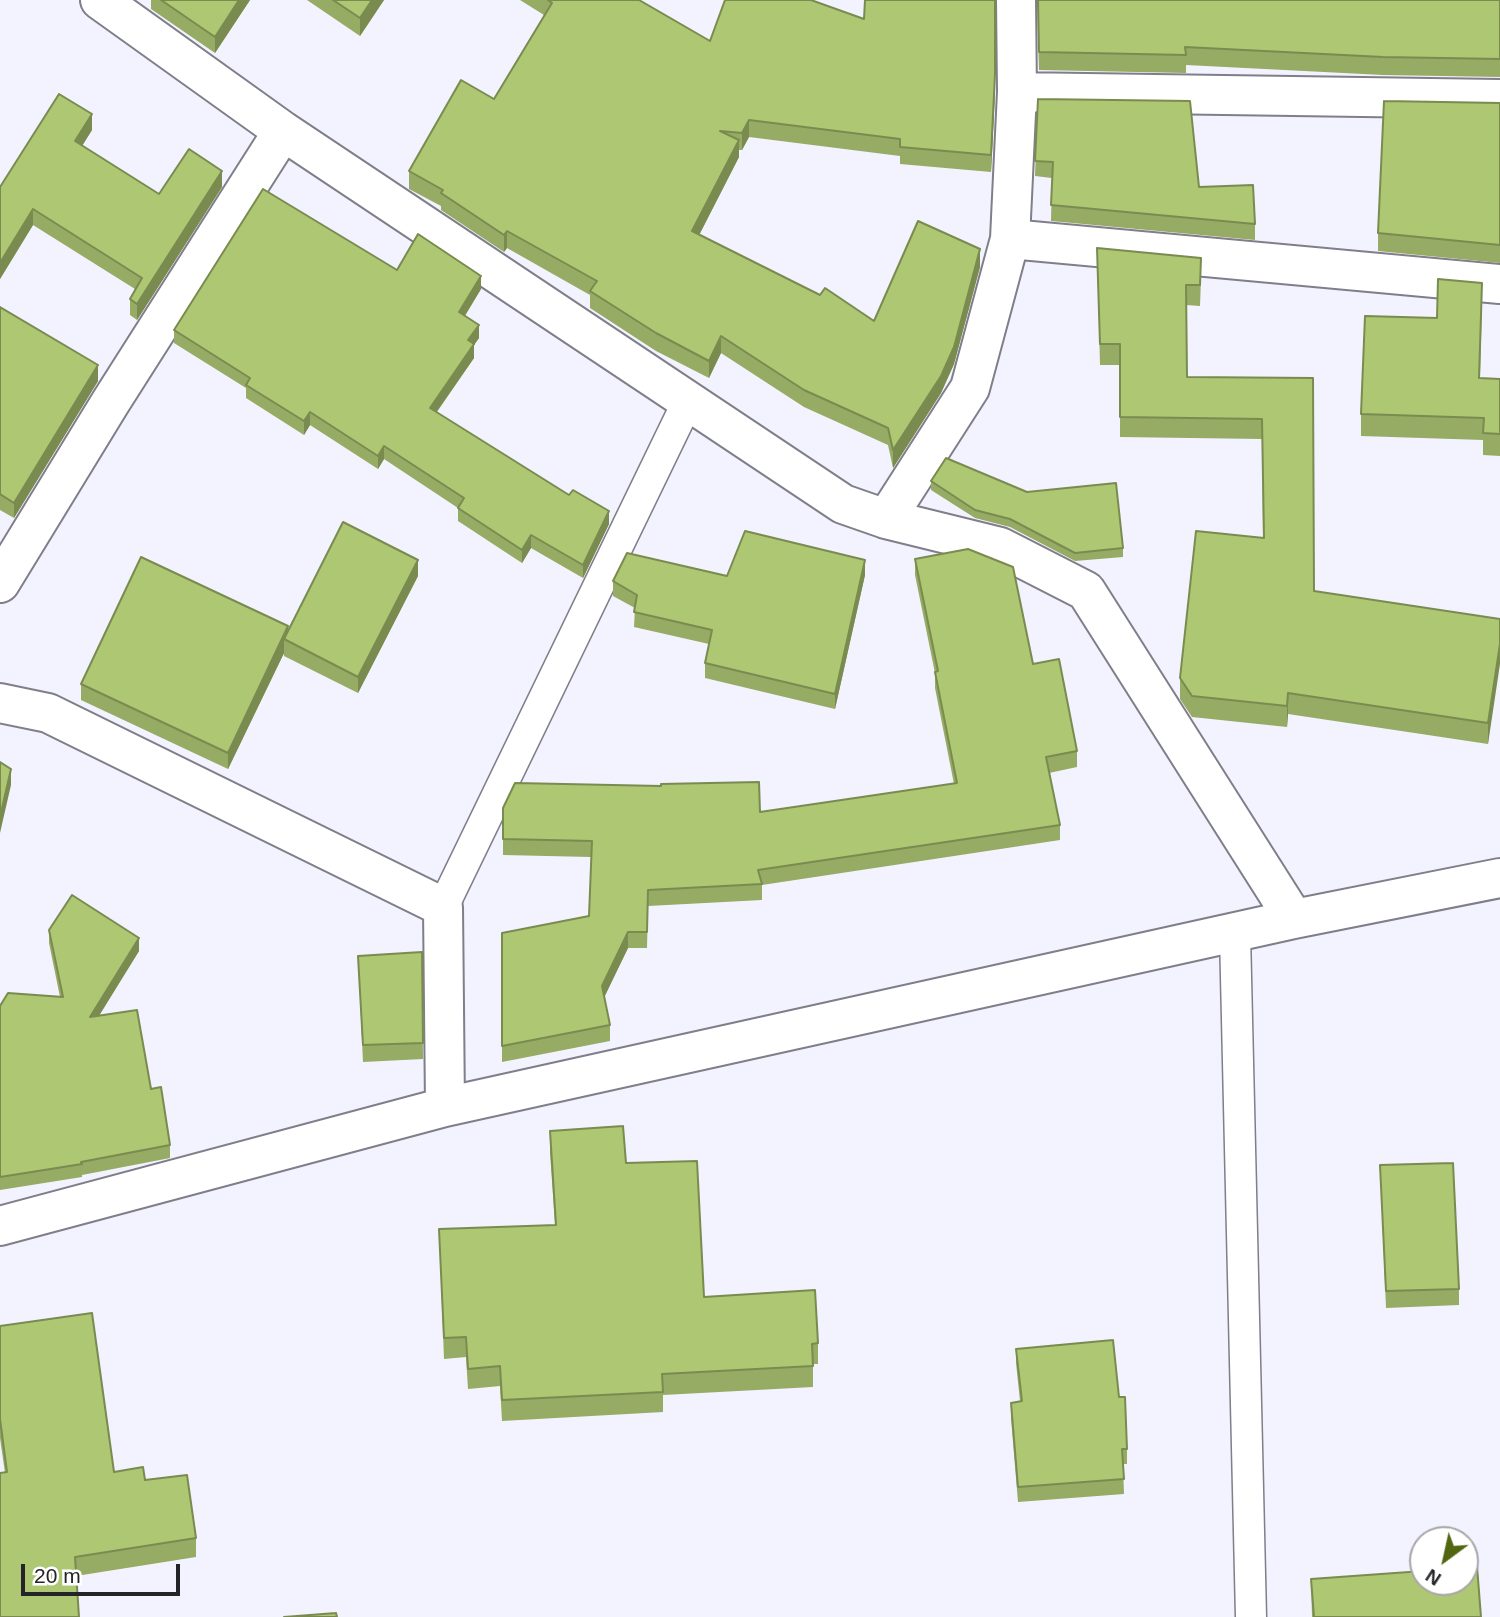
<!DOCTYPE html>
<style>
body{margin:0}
#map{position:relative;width:1500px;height:1617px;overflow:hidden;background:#f3f2ff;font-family:Arial,sans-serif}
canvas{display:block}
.north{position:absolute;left:1409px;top:1526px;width:70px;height:70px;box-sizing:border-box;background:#fff;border:2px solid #a7a7a9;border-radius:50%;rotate:213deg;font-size:19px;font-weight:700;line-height:28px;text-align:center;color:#232328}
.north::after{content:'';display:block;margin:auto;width:24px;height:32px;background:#526611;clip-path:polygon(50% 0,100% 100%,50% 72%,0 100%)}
.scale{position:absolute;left:21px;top:1564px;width:159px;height:32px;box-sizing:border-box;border:4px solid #232328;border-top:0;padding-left:9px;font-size:21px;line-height:24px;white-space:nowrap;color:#232328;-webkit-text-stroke:5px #fff;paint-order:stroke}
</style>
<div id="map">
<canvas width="1500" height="1617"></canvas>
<div class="north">N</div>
<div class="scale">20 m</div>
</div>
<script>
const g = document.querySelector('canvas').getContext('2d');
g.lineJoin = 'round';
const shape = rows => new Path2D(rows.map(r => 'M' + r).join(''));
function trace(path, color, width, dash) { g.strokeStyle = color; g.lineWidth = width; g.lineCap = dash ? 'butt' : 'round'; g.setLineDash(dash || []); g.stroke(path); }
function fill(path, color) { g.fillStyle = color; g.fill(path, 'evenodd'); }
const lane = shape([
 [443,907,688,401],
 [1235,934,1251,1617]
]);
const street = shape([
 [100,0,283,131,843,504,886,519,1000,547,1086,591,1294,919],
 [1017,92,1500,99],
 [1010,239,1500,284],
 [886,519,970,388,1010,239,1017,92,1016,0],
 [0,583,110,403,283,131],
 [0,703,48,713,443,907,445,1107],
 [0,1226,445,1107,1294,919,1500,878]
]);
trace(lane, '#7f7e89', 33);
trace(street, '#7f7e89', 42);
trace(lane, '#fff', 30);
trace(street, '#fff', 38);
fill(shape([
 [151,0,250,0,215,53,151,9],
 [307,0,384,0,360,36],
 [520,0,639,0,710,41,995,0,995,92,991,172,900,164,900,156,749,137,742,150,739,150,739,157,699,235,874,321,980,267,954,364,941,393,893,468,888,445,804,407,721,353,709,378,656,351,590,308,590,295,507,248,504,252,441,210,441,206,409,189,409,171,494,99,544,15],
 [1037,0,1500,0,1500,77,1383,75,1186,65,1186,73,1039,70],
 [1038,99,1199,187,1255,224,1255,240,1051,221,1052,178,1035,176],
 [1500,103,1500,263,1378,251,1378,233],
 [92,130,82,146,159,194,222,187,137,320,130,315,130,299,135,289,33,225,0,279,0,187],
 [1097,248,1201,278,1200,306,1186,305,1187,377,1313,378,1314,591,1500,619,1488,744,1288,714,1287,727,1192,717,1180,699,1180,678,1263,538,1262,439,1120,437,1120,365,1100,365],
 [397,270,481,289,465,316,479,338,474,345,474,358,437,412,609,524,583,578,531,548,522,563,458,521,458,508,384,459,378,469,310,425,304,435,246,398,246,388,174,343,174,330],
 [1482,304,1480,378,1500,379,1500,456,1483,455,1483,440,1361,436,1361,414,1437,318],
 [0,307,98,381,14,518,0,510],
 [931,481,1027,492,1123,548,1123,557,1075,561,1010,527,975,518,931,490],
 [915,559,1033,664,1077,751,1077,767,1049,773,1060,825,1060,840,762,885,762,900,648,906,647,948,628,948,604,997,610,1025,610,1041,502,1062,502,933,589,916,591,857,503,855,503,808,760,812,954,784,935,688,935,673,915,575],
 [865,575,835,709,705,678,705,663,709,644,634,627,635,608,613,596,613,581,727,576],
 [418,576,358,693,284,656,284,653,228,769,81,700,81,684,288,630],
 [49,930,139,951,99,1016,151,1089,170,1145,170,1158,82,1175,82,1177,0,1190,0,1006,60,997,49,943],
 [422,952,423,1059,363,1062,358,956],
 [550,1131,626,1163,704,1297,818,1343,818,1364,813,1364,813,1387,663,1395,663,1412,502,1421,500,1386,468,1389,466,1357,444,1359,439,1229,555,1225,550,1152],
 [1380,1165,1459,1289,1459,1305,1386,1308],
 [0,1326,114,1472,145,1480,196,1538,196,1557,76,1576,5,1473,0,1438],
 [1016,1349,1119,1397,1127,1449,1127,1464,1123,1464,1124,1494,1018,1502,1011,1418,1011,1403,1020,1401,1016,1363],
 [1311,1579,1481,1617,1312,1617]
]), '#96ab63');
fill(shape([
 [239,0,250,0,215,53,215,37],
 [372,0,384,0,360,36,360,18],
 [995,0,995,92,991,172,991,155],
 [92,114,92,130,75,157,75,141],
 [749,120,749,137,742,150,742,133],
 [739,140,739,157,692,249,692,231],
 [222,171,222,187,137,320,137,304],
 [33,209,33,225,0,279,0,263],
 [507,231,507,248,504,252,504,235],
 [980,249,980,267,954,364,941,393,893,468,893,450],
 [481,276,481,289,459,325,459,312],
 [479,325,479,338,474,345,474,358,430,421,430,408,468,340],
 [721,336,721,353,709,378,709,361],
 [98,365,98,381,14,518,14,503],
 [310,412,310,425,304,435,304,421],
 [384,446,384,459,378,469,378,456],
 [609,511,609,524,583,578,583,565],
 [531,535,531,548,522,563,522,550],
 [418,560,418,576,358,693,358,677],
 [865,560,865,575,835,709,835,694],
 [288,626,288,641,284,639,284,653,228,769,228,753],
 [1500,644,1500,664,1488,744,1488,723],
 [1288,693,1288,714,1287,727,1287,706],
 [11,769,11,785,0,833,0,817],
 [628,932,628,948,602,1002,602,986],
 [139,938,139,951,90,1030,90,1017]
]), '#7a8b50');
const building = shape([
 [161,0,239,0,215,37,161,0],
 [333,0,372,0,360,18,333,0],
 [548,0,639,0,710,41,725,0,811,0,864,19,865,0,995,0,995,74,991,155,900,147,900,139,749,120,742,133,720,131,739,140,692,231,820,295,825,288,874,321,918,221,980,249,954,347,941,376,893,450,888,428,804,390,721,336,709,361,656,333,590,291,597,281,507,231,504,235,441,193,443,190,409,171,461,80,494,99,552,3,548,0],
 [1038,0,1500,0,1500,59,1383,57,1185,47,1186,55,1039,52,1038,0],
 [59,94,92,114,75,141,159,194,189,149,222,171,137,304,130,299,142,278,33,209,0,263,0,187,59,94],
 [1038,99,1190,101,1199,187,1253,185,1255,224,1051,205,1053,162,1035,161,1038,99],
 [1384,101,1500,103,1500,245,1378,233,1384,101],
 [263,189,397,270,418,234,481,276,459,312,479,325,468,340,474,344,430,408,569,495,573,490,609,511,583,565,531,535,522,550,458,508,464,498,384,446,378,456,310,412,304,421,246,385,250,378,174,330,263,189],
 [1097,248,1201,258,1200,285,1186,285,1187,377,1313,378,1314,591,1500,619,1500,644,1488,723,1288,693,1287,706,1192,696,1180,678,1196,531,1264,538,1262,419,1120,417,1120,344,1100,344,1097,248],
 [1438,279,1482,283,1479,378,1500,379,1500,434,1483,433,1484,418,1361,414,1365,316,1437,318,1438,279],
 [0,307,98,365,14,503,0,494,0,307],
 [946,458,1027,492,1116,483,1123,548,1075,553,1010,519,975,510,931,481,946,458],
 [343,522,418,560,358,677,284,639,343,522],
 [745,531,865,560,835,694,705,663,712,630,634,612,637,595,613,581,627,553,727,576,745,531],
 [968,549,1013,567,1033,664,1059,659,1077,751,1046,757,1060,825,758,870,762,884,648,890,647,932,628,932,602,986,610,1025,502,1046,502,933,589,916,592,841,503,839,503,808,515,783,661,786,661,784,759,782,760,812,957,783,935,672,938,671,915,559,968,549],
 [141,557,288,626,228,753,81,684,141,557],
 [0,762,11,769,0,817,0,762],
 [72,895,139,938,90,1017,137,1010,151,1089,161,1087,170,1145,81,1162,82,1164,0,1177,0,1006,8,993,63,997,49,930,72,895],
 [422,952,423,1043,363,1045,358,956,422,952],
 [623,1126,626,1163,697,1161,704,1297,815,1290,818,1343,812,1344,813,1366,662,1374,663,1392,502,1400,500,1366,468,1369,466,1337,444,1338,439,1229,556,1225,550,1131,623,1126],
 [1453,1163,1459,1289,1386,1291,1380,1165,1453,1163],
 [92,1313,114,1472,143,1467,145,1480,187,1475,196,1538,75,1557,79,1617,0,1617,0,1473,7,1472,0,1419,0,1326,92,1313],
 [1113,1340,1119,1397,1125,1397,1127,1449,1122,1449,1124,1479,1018,1487,1011,1403,1022,1401,1016,1349,1113,1340],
 [1477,1566,1481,1617,1314,1617,1311,1579,1423,1571,1423,1582,1465,1582,1465,1567,1477,1566],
 [336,1613,337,1617,284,1617,336,1613]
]);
fill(building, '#aec773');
trace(building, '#7a8b50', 2);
</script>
